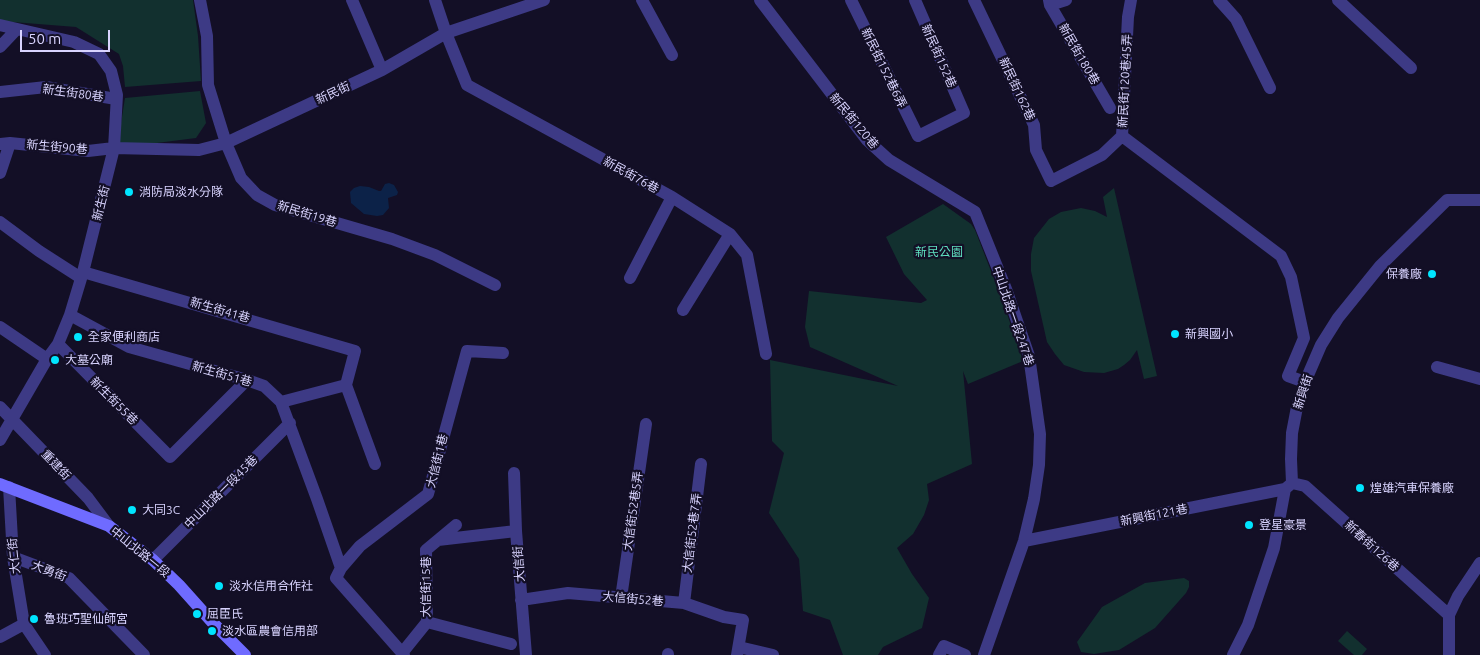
<!DOCTYPE html>
<meta charset="utf-8">
<style>
body{margin:0}
#map{position:relative;width:1480px;height:655px;overflow:hidden;background:#130f26;font-family:Ubuntu,sans-serif}
canvas{display:block}
.scale{position:absolute;left:20px;top:30px;width:90px;height:22px;box-sizing:border-box;border:2px solid #d9d4ff;border-top:0;padding-left:6px;font-size:15px;line-height:18px;white-space:nowrap;color:#d9d4ff;-webkit-text-stroke:4px #130f26;paint-order:stroke}
</style>
<div id="map">
<canvas width="1480" height="655"></canvas>
<div class="scale">50 m</div>
</div>
<script>
const g = document.querySelector('canvas').getContext('2d');
g.lineJoin = 'round';
function fill(path, color) { g.fillStyle = color; g.fill(path, 'evenodd'); }
const shape = rows => new Path2D(rows.map(r => 'M' + r).join(''));
function trace(path, color, width, dash) { g.strokeStyle = color; g.lineWidth = width; g.lineCap = dash ? 'butt' : 'round'; g.setLineDash(dash || []); g.stroke(path); }
function write(font, color, halo, rows, align = 'center') {
  g.font = font + ' Ubuntu,"Noto Sans TC",sans-serif'; g.lineWidth = 4.5; g.setLineDash([]); g.textBaseline = 'middle'; g.strokeStyle = halo; g.fillStyle = color; for (const [text, x, y, turn = 0] of rows) {
    g.save(); g.translate(x, y); g.rotate((+turn || 0) * Math.PI / 180); g.textAlign = isNaN(turn) ? turn : align; if (halo) g.strokeText(text, 0, 0); g.fillText(text, 0, 0); g.restore();
  }
}
fill(shape([
 [0,0,193,0,198,36,201,81,125,87,123,66,119,54,76,27,0,21],
 [200,91,206,123,196,138,117,148,125,98],
 [1114,188,1157,376,1144,379,1137,350,1130,360,1124,365,1118,369,1104,373,1084,372,1064,365,1055,354,1047,342,1031,271,1031,254,1034,238,1049,219,1061,212,1081,208,1095,211,1107,217,1103,197],
 [943,204,971,224,975,230,1003,302,1023,361,968,384,963,371,972,464,927,484,929,500,924,515,913,534,897,548,912,574,929,598,922,628,883,647,878,655,843,655,830,620,803,611,799,559,769,513,784,453,772,441,770,360,898,386,810,347,805,327,809,291,921,303,927,300,904,274,886,237],
 [1184,578,1189,581,1189,587,1186,593,1155,628,1119,650,1094,654,1081,652,1077,642,1102,607,1145,583],
 [1347,631,1367,649,1362,655,1354,655,1338,641]
]), '#12302f');
fill(shape([
 [389,183,394,185,398,192,397,195,388,198,389,208,383,215,377,216,364,214,351,203,350,192,354,188,360,186,369,187,379,191,381,191,385,184]
]), '#0c2248');
trace(shape([
 [200,0,207,36,208,85,226,143,241,178,257,195,275,205,392,239,435,255,495,285],
 [352,0,382,70],
 [435,0,446,33,467,85,672,197,730,234,747,255,766,354],
 [642,0,672,55],
 [760,0,867,140,889,160,975,212,1006,289,1029,356,1040,434,1039,465,1034,499,1024,541,984,655],
 [851,0,918,136,964,113,915,0],
 [974,0,1034,125,1036,150,1051,181,1102,155,1122,136,1128,17,1131,0],
 [1049,0,1050,5,1110,108],
 [1219,0,1236,19,1270,88],
 [1338,0,1411,68],
 [1050,5,1066,0],
 [0,25,74,42,99,54,111,71,117,95,114,148,83,272,70,315,58,344,47,359,0,440],
 [0,47,17,29],
 [0,92,46,87,116,99],
 [1122,136,1281,256,1291,277,1304,338,1288,376,1305,382],
 [0,144,10,143,88,151,114,148,199,150,226,143,382,70,446,33,544,0],
 [0,173,10,143],
 [0,222,39,251,81,278],
 [83,272,355,351,346,385,281,402],
 [630,278,672,197],
 [683,310,730,234],
 [70,315,129,347,247,380,264,386,281,402,317,499,341,568,336,578,404,655],
 [0,327,47,359],
 [58,344,170,457,247,380],
 [1437,367,1480,379],
 [346,385,375,464],
 [0,407,88,498,109,526],
 [514,473,516,531,526,655],
 [1292,483,1291,459,1292,433,1297,407,1305,382,1321,345,1338,318,1380,266,1447,200,1480,200],
 [1292,483,1305,486,1449,615],
 [9,487,13,557,24,624,45,655],
 [438,540,516,531],
 [1024,541,1285,489],
 [13,557,69,578,144,655],
 [153,560,290,423],
 [341,568,360,546,428,494,467,351,503,353],
 [621,598,646,424],
 [521,600,568,593,684,603,724,617,743,620,737,655],
 [684,603,701,464],
 [427,622,511,644],
 [0,637,24,624],
 [739,647,773,655],
 [402,653,427,622,426,550,456,525],
 [668,655,668,654],
 [939,655,944,646,965,655],
 [1233,655,1248,625,1274,548,1285,489,1291,484],
 [1449,655,1449,615,1458,596,1480,563]
]), '#3d3a85', 12);
trace(shape([
 [0,484,109,526,153,560,179,585,213,623,245,655]
]), '#6f6bff', 12);
for (const [x, y, r, color] of [
 [129,192,5,"#00e5ff"],
 [1432,274,5,"#00e5ff"],
 [1175,334,5,"#00e5ff"],
 [78,337,5,"#00e5ff"],
 [55,360,5,"#00e5ff"],
 [1360,488,5,"#00e5ff"],
 [132,510,5,"#00e5ff"],
 [1249,525,5,"#00e5ff"],
 [219,586,5,"#00e5ff"],
 [197,614,5,"#00e5ff"],
 [34,619,5,"#00e5ff"],
 [212,631,5,"#00e5ff"]
]) { const dot = new Path2D(); dot.arc(x, y, r, 0, 2 * Math.PI); g.fillStyle = color; g.fill(dot); trace(dot, '#130f26', 2); }
write('12px', '#d9d4ff', '#130f26', [
 ["新民街180巷",1079,54,60],
 ["新民街152巷",939,56,66],
 ["新民街152巷6弄",884,68,64],
 ["新民街120巷45弄",1125,81,-87],
 ["新民街162巷",1017,89,65],
 ["新生街80巷",73,93,8],
 ["新民街",333,93,-25],
 ["新民街120巷",854,121,50],
 ["新生街90巷",57,147,5],
 ["新民街76巷",631,175,29],
 ["新生街",101,203,-76],
 ["新民街19巷",307,214,17],
 ["新生街41巷",220,310,16],
 ["中山北路一段247巷",1013,316,71],
 ["新生街51巷",222,374,16],
 ["新興街",1303,392,-72],
 ["新生街55巷",114,401,45],
 ["大信街1巷",437,461,-76],
 ["重建街",56,465,46],
 ["中山北路一段45巷",221,492,-45],
 ["大信街52巷5弄",633,511,-82],
 ["新興街121巷",1154,515,-11],
 ["大信街52巷7弄",692,533,-83],
 ["新春街126巷",1372,546,42],
 ["中山北路一段",140,552,39],
 ["大仁街",14,556,-96],
 ["大信街",519,564,-94],
 ["大勇街",49,571,21],
 ["大信街15巷",426,587,-90],
 ["大信街52巷",633,599,5]
]);
write('12px', '#d9d4ff', '#130f26', [
 ["消防局淡水分隊",139,192],
 ["保養廠",1422,274,"right"],
 ["新興國小",1185,334],
 ["全家便利商店",88,337],
 ["大墓公廟",65,360],
 ["煌雄汽車保養廠",1370,488],
 ["大同3C",142,510],
 ["登星豪景",1259,525],
 ["淡水信用合作社",229,586],
 ["屈臣氏",207,614],
 ["魯班巧聖仙師宮",44,619],
 ["淡水區農會信用部",222,631]
], 'left');
write('12px', '#5fe0c0', '#130f26', [
 ["新民公園",939,252]
]);
</script>
